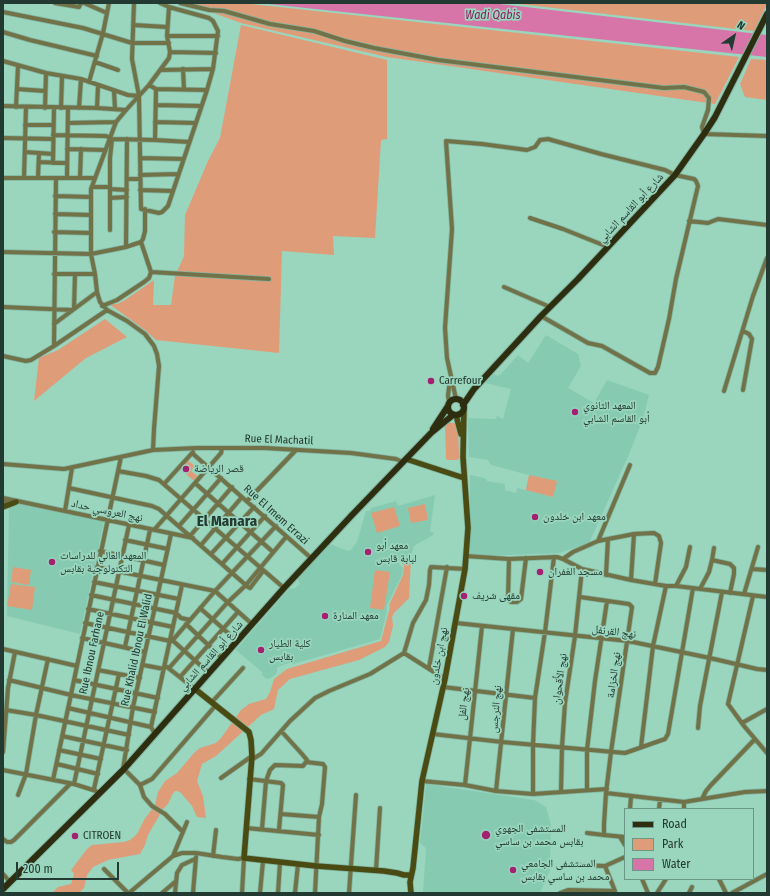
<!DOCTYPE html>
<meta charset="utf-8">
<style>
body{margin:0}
#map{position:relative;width:770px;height:896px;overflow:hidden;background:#9ad5be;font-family:"Fira Sans Condensed",sans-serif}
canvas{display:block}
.frame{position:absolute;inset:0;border:4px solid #223a31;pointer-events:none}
.legend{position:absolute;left:624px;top:808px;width:130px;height:72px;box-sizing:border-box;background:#9ad5be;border:1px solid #6a9786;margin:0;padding:5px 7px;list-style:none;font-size:12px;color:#223a31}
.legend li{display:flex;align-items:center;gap:8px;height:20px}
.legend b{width:20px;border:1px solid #6a9786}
.north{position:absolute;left:714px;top:16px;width:40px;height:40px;-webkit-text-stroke:3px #9ad5be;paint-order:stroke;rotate:34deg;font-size:11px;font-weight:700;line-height:16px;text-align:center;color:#223a31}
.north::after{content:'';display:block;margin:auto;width:14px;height:18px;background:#223a31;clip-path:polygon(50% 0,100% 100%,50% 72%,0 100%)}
.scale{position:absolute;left:16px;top:862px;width:103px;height:18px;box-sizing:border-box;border:2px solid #223a31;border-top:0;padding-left:5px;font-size:12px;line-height:14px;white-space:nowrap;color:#223a31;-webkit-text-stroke:3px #9ad5be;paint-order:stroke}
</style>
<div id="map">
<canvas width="770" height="896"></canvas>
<div class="frame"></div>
<ul class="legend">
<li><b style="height:5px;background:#2d2d0f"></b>Road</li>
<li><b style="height:11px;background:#df9c79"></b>Park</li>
<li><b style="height:11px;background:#d775a8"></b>Water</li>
</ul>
<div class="north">N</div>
<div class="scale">200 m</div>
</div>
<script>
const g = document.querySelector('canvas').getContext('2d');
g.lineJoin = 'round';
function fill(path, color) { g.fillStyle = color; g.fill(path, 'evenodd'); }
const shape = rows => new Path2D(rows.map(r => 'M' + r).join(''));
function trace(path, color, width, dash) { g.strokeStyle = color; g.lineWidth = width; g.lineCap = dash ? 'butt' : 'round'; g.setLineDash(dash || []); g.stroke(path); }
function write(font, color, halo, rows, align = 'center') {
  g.font = font + ' "Fira Sans Condensed","Noto Naskh Arabic",sans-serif'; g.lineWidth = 3.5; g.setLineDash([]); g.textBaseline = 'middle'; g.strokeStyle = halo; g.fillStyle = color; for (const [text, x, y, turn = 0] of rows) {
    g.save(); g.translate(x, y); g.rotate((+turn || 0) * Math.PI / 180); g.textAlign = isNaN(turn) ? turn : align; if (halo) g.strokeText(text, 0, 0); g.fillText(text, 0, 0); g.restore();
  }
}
fill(shape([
 [546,335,578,354,581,366,568,388,594,403,607,380,649,395,643,419,629,454,589,543,559,553,486,556,471,555,469,553,470,475,485,478,487,481,505,484,505,490,516,493,517,488,526,490,529,475,491,465,488,460,469,457,468,418,496,419,497,416,503,419,511,389,485,383,494,374,497,376,500,375,518,355,528,363],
 [435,495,430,531,434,533,433,535,414,546,411,556,397,561,403,568,402,575,387,605,387,612,380,639,293,664,292,662,283,665,277,668,277,673,271,678,267,679,262,675,262,672,236,650,289,589,295,588,300,584,297,578,330,544,348,551,351,550,357,542,366,511,370,511,371,508,396,501,398,506],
 [14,502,104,521,80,634,7,616,9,506],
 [426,784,534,800,546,807,551,825,550,870,540,893,423,893,426,848,420,843]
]), '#86cbb1');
fill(shape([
 [186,3,242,3,739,57,715,104,387,57,241,23],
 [510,3,767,3,767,4,754,31],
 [241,25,387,60,387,139,381,140,375,238,333,236,334,255,282,251,279,353,156,340,145,330,109,304,117,304,125,300,154,280,153,305,171,305,175,276,184,256,185,215,208,161,220,138],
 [751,59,767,60,767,100,745,97,740,84],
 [105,319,127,337,86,358,34,401,39,358,58,350],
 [447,423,456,423,458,425,459,458,457,460,448,460,446,459,445,425],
 [187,460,195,466,191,471,199,477,194,481,179,468],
 [529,475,557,481,553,497,526,490],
 [425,504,428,520,411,523,408,508],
 [394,507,400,526,377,533,371,513],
 [411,558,409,598,394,613,392,617,393,626,389,642,385,647,359,660,290,679,278,690,274,709,261,715,216,756,202,764,197,781,203,796,206,818,197,817,192,806,181,793,177,791,175,791,172,795,168,804,163,809,148,835,145,845,140,854,108,860,93,867,87,875,84,888,79,893,52,893,58,887,71,884,74,874,71,870,87,849,92,845,124,842,130,840,137,834,144,820,155,805,158,792,165,781,177,773,194,753,200,748,216,743,221,738,241,710,249,704,266,699,270,692,274,679,287,669,381,641,390,607,389,605,403,575,404,565,401,562],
 [13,567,31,570,29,585,11,582],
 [375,570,390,572,384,610,370,608],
 [11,584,35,587,32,610,7,606]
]), '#df9c79');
fill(shape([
 [259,3,491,3,767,35,767,57]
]), '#d775a8');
const street = shape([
 [55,3,79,7,81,3],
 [84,3,107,13],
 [134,3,132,59,139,96,141,209,159,213,162,212,168,206,207,90,213,69,218,31,213,21,209,18,169,7,160,3],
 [180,3,209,10,224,11,270,24,314,31,345,41,374,48,438,60,664,88,684,87,704,92,709,98,708,110,702,127,704,134,767,136],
 [3,12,83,28,132,43,169,43],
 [133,25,167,27],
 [3,32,30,40,97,56],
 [167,36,218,36],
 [170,52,216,53],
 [3,61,46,73,81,79,128,95,139,96],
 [95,62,118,70],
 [183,69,184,89],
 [161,70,213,69],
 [89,82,103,33,109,3],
 [149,85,156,89,155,140],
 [17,89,45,91],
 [156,89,207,90],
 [114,91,115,109],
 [156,105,201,106],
 [3,106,97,108,126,110],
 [16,107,18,66],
 [45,108,46,73],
 [61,108,62,77],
 [79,108,81,79],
 [97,108,98,86],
 [155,122,195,123],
 [68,123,116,122],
 [25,125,53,125],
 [53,135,106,136,112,139,155,140,189,142],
 [3,138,53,139],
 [67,149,105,150],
 [25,152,53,154],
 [140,158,184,159],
 [39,162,66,163],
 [53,163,54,108],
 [140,175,178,174],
 [3,178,94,178],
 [24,178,26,107],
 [38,178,39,153],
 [67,178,68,108],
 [80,178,81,149],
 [127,179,140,179],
 [92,187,110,187],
 [110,189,127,190],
 [140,190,173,191],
 [55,196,91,197],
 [110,198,127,197],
 [55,214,91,215],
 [530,218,563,229,608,247],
 [689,221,708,223,718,219,767,225],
 [110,230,110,158,112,139],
 [54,232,91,233],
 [141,242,151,272,269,279],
 [126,247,127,139],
 [3,252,91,254,126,247,141,242,143,239,145,231,145,209],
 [54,274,95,274],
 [504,287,550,307],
 [102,306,117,300,144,282,149,278,151,272],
 [3,307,72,310],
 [74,309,75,274],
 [54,324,97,292],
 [743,331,749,334,752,339,743,390],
 [54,346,56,178],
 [3,356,26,361,31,360,54,346,107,310],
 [724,391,753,296,767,258],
 [456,399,447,358,445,328,452,229,446,141,482,144,527,150,535,147,540,140,548,139,601,154,665,170,675,175,694,179,696,181,698,186,676,279,669,319,658,367,655,373,650,373,602,346,588,343,541,316],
 [449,402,448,396,450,379],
 [153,450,154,429,159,366,157,354,154,346,145,334,127,321,107,310,100,302,97,292,95,274,91,254,91,189,116,122,126,110,149,85,169,58,170,52,167,36,169,7],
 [192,453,311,558],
 [3,464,64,469,153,450,197,448,265,448,351,453,396,459,403,462],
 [118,471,146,476,159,480,284,588],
 [195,483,273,552],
 [164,484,193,452],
 [69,488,152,506,159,509,248,587,250,588,263,571],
 [3,498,193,538],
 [247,501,296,450],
 [3,502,12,502],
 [65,511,72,468],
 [179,526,221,478],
 [154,530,221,453,222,448],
 [190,536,232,487],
 [125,540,168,549],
 [598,541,630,465],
 [201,545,242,497],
 [100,551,164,565],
 [211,554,254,507],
 [466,556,509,559,557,557,563,559,582,569,631,580,666,586,676,586,767,597],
 [509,559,508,599,511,602,517,602,521,599,526,558],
 [563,559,573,552,598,541,634,534,654,533,659,536,661,543,655,584],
 [712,560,730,564,734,568,734,574,730,593],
 [222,564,265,516],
 [97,567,215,591,252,624],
 [752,569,767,570],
 [606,575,608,539],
 [631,580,634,534],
 [94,582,179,599],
 [676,586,686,567,690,547],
 [700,589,709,572,712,560,714,548],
 [744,594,758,547],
 [91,595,176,613,181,618,190,620],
 [753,596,728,704,744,726,767,753],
 [580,597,629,604,632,607,611,752,606,793,604,824,604,835,625,837],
 [200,608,237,641],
 [88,609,173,627],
 [85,623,170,641],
 [456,623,628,641,710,658,757,669,767,670],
 [186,624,222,658],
 [82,638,145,652],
 [171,639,209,673],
 [172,641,215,591,276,526],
 [125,647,150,530],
 [3,649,77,666],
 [404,653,445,679],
 [143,665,164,669],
 [167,667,195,689],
 [169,668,227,603,246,585,286,537],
 [429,668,447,567],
 [98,670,140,678],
 [180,677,238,612],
 [9,680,71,695,155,712],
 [74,680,158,698],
 [443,687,535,698],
 [212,702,243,668],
 [68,708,151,727],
 [6,710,36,715,129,735],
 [742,723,767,709],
 [698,728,700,706,722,592],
 [155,734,151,727,182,585],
 [433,734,502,742,625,753,665,739,668,734,693,588],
 [62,736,127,750],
 [641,747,653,646,666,586],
 [59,750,101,759],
 [3,752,8,688,15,652],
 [251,760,261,754,290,721,315,698,329,691,370,674,404,653,413,623,426,600,429,585,430,570,431,567,465,569],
 [306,762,323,764,325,767,322,804,319,817,315,893],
 [57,764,98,774],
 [123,769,133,707,171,534],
 [124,769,140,785,152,779,216,705],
 [3,770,74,784,96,791],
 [221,778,252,756],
 [249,779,281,783,283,785,279,830],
 [53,780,121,457],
 [422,781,465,785,496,791,533,794,607,789],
 [74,784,129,525],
 [140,785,144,797,152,806,165,814,183,832],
 [465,785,482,626],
 [94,789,119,674],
 [587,790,587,750,595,681,607,601],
 [496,791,513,629],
 [561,792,562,747,565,703,575,636,582,569],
 [606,793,684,802,745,792,767,791],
 [533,794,533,745,535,698,545,632,554,557],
 [18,795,26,774,36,715,48,659],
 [702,799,706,791,711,785,755,739],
 [630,809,631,797],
 [659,809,660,800],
 [684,809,684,802],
 [281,814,319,817],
 [246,828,319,835],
 [262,829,266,781,270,770,275,765,303,766,306,762,307,760,302,754,282,732],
 [587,833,604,835],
 [620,837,625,845],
 [3,839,7,842,11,842,14,840,70,784],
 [173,856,187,822],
 [213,856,216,830],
 [574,865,605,866,625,857],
 [605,866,615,891],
 [104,869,128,893],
 [376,870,380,808],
 [3,874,10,882],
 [642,879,648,893],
 [719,879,726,893],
 [129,893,173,856,182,853,196,853,222,857,238,859,244,858,242,893],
 [162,893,175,882],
 [175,893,177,873,182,865,195,859],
 [193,893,196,857],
 [260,893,263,861],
 [278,893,280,862],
 [295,893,298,864],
 [349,893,356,795],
 [560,893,568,890,615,891],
 [657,893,666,879],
 [689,893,692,887],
 [732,893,767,874]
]);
const secondary = shape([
 [456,415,461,434],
 [406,459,464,478],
 [3,507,16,502],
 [195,689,249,732,251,740,252,756,244,858,316,866,384,871,397,873,404,875,408,875,410,876],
 [411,893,410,882,413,868,422,781,445,679,465,569,468,528,463,457,464,408]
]);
const primary = shape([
 '448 407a8 8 0 1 1 16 0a8 8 0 1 1-16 0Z',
 [463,405,474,389,541,316,578,279,675,175,704,134,715,117,767,14],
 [433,429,448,406],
 [3,889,124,769,284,588,352,515,431,433,453,415]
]);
trace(street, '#80b39f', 5.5);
trace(secondary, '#80b39f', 7);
trace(primary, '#80b39f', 8);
trace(street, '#727248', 4);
trace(secondary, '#4a4a13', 5.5);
trace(primary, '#2d2d0f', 6);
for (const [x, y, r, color] of [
 [431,381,4,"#a22170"],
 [575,412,4,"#a22170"],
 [186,469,4,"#a22170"],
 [535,517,4,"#a22170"],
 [368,552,4,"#a22170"],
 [52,562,4,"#a22170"],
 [540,572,4,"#a22170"],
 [464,596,4,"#a22170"],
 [325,616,4,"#a22170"],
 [261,650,4,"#a22170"],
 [486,835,5,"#a22170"],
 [75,836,4,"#a22170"],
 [513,870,4,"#a22170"]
]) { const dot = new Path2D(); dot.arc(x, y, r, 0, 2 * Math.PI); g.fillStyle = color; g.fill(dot); trace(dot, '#9ad5be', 1.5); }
write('11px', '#223a31', '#9ad5be', [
 ["شارع أبو القاسم الشابي",631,208,-47],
 ["Rue El Machatil",279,440,2],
 ["نهج العروسي حداد",107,511,12],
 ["Rue El Imem Errazi",276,515,42],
 ["نهج القرنفل",614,632,7],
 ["Rue Khalid Ibnou El Walid",137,650,-78],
 ["Rue Ibnou Farhane",92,653,-78],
 ["شارع أبو القاسم الشابي",211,656,-48],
 ["نهج ابن خلدون",439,656,-79],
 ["نهج الخزامة",614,675,-82],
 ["نهج الأُقحوان",560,679,-82],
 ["نهج الفل",464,704,-83],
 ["نهج النرجس",496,709,-85]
]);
write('11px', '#223a31', '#9ad5be', [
 ["Carrefour",439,381],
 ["المعهد الثانوي",583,406],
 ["أبو القاسم الشابي",583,419],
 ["قصر الرياضة",194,469],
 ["معهد ابن خلدون",543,517],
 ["معهد أبو",376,546],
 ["لبابة قابس",376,559],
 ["المعهد العالي للدراسات",60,556],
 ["التكنولوجية بقابس",60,569],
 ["مسجد الغفران",548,572],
 ["مقهى شريف",472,596],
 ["معهد المنارة",333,616],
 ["كلية الطيار",269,644],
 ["بقابس",269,657],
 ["المستشفى الجهوي",495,829],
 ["بقابس محمد بن ساسي",495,842],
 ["CITROEN",83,836],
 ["المستشفى الجامعي",521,864],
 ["محمد بن ساسي بقابس",521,877]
], 'left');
write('italic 12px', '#911b63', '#9ad5be', [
 ["Wadi Qabis",493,16]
]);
write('bold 15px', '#223a31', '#9ad5be', [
 ["El Manara",227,522]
]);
</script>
